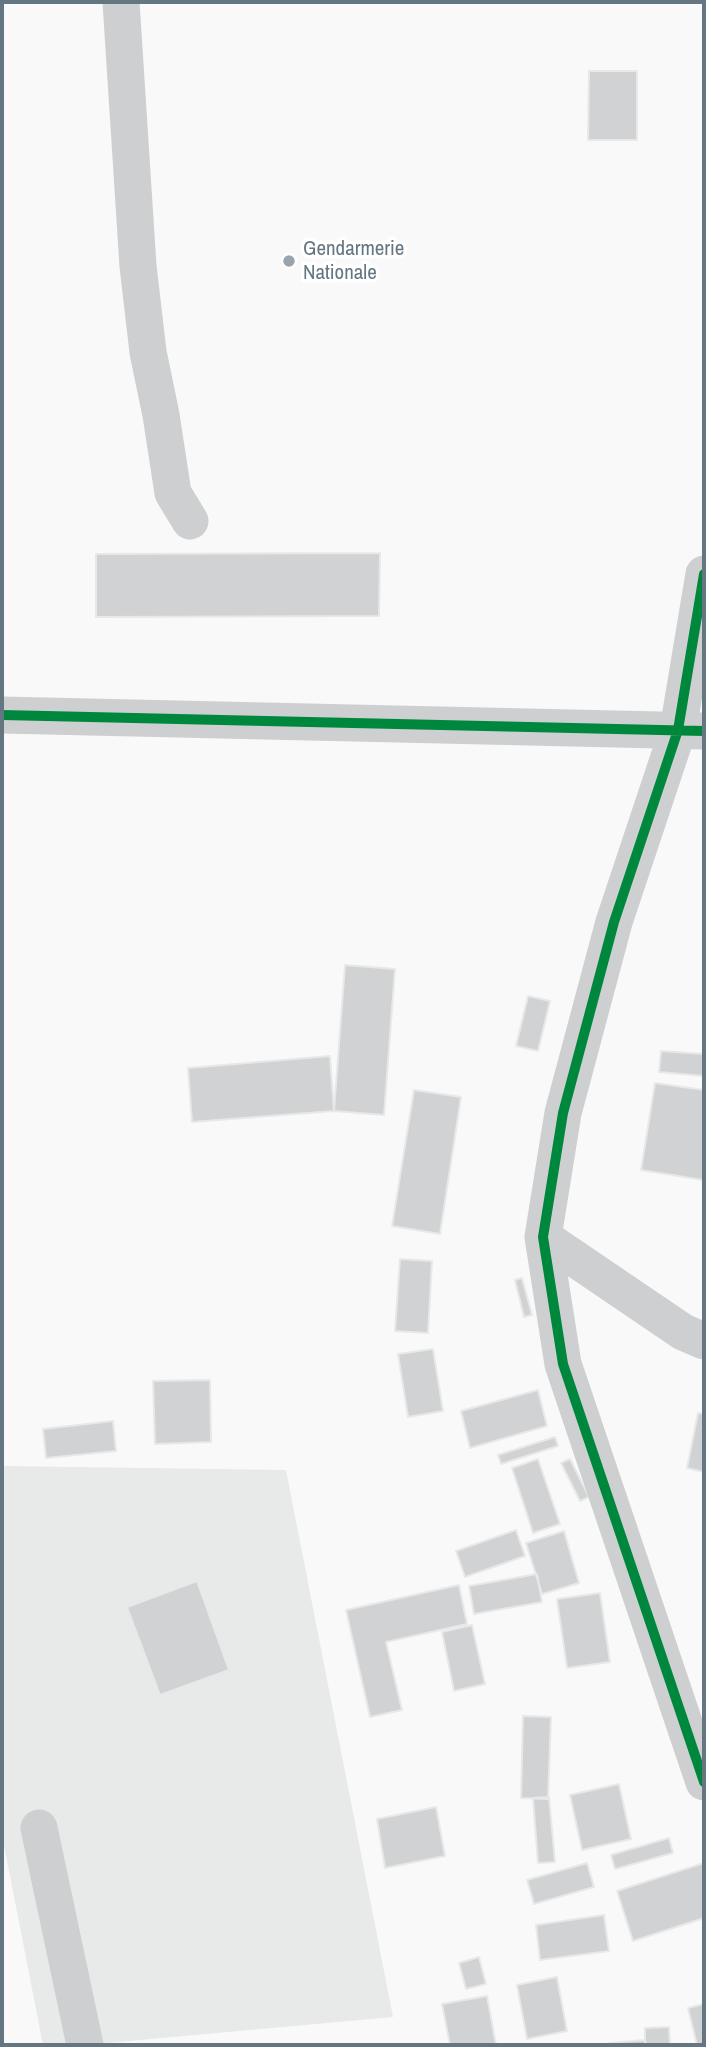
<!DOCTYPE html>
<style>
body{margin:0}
#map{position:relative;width:706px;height:2047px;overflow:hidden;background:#f9f9f9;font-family:"Archivo Narrow",sans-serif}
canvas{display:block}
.frame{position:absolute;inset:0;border:4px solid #657683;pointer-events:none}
</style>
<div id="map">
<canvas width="706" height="2047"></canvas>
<div class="frame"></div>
</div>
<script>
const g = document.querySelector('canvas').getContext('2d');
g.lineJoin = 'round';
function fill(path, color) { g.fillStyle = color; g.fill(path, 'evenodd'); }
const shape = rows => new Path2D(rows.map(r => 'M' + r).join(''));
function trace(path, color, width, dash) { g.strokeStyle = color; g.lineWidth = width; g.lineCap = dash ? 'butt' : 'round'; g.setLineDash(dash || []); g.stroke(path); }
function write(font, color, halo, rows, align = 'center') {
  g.font = font + ' "Archivo Narrow",sans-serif'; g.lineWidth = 7; g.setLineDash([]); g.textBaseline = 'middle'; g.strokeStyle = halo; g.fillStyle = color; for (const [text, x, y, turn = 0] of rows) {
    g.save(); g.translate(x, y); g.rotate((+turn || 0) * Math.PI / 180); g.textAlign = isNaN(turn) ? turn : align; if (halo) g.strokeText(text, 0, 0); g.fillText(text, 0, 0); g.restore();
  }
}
fill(shape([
 [2,1466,286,1470,393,2017,85,2045,43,2045,2,1835]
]), '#e8e9e9');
const building = shape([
 [589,71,637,71,637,140,588,140,589,71],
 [380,553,379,616,96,617,96,554,380,553],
 [345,965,395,969,384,1115,334,1111,345,965],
 [528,996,550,1001,538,1051,516,1046,528,996],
 [661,1051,704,1054,704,1076,659,1072,661,1051],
 [330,1056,334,1111,192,1122,188,1068,330,1056],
 [655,1083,704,1090,703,1180,641,1170,655,1083],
 [414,1090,461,1097,440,1234,392,1226,414,1090],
 [400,1259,432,1261,428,1333,395,1331,400,1259],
 [522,1278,532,1315,524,1317,515,1280,522,1278],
 [433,1349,443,1411,408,1417,398,1354,433,1349],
 [210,1380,211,1442,155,1444,153,1381,210,1380],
 [538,1390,547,1426,470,1448,461,1411,538,1390],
 [698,1413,704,1414,704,1472,687,1468,698,1413],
 [113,1421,116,1451,46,1458,43,1429,113,1421],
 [555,1437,558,1446,501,1464,498,1455,555,1437],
 [538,1459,560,1524,533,1533,512,1468,538,1459],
 [570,1459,589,1497,580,1501,561,1463,570,1459],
 [516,1530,525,1556,465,1577,456,1551,516,1530],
 [564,1531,579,1583,542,1594,526,1543,564,1531],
 [537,1574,542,1602,474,1614,469,1586,537,1574],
 [197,1581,229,1670,160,1695,127,1607,197,1581],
 [459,1585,467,1624,386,1642,402,1710,370,1717,346,1610,459,1585],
 [600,1593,610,1662,567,1668,557,1599,600,1593],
 [472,1625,485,1684,454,1691,442,1632,472,1625],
 [523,1716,551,1717,548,1799,521,1798,523,1716],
 [619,1784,631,1839,582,1850,570,1795,619,1784],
 [549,1797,555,1862,538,1863,533,1798,549,1797],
 [436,1807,445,1856,385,1868,377,1819,436,1807],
 [669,1838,673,1853,615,1869,611,1855,669,1838],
 [587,1863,594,1887,534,1904,527,1880,587,1863],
 [704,1863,704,1918,633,1941,617,1891,704,1863],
 [604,1915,609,1951,540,1960,536,1925,604,1915],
 [479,1957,486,1984,466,1989,459,1963,479,1957],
 [557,1977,567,2031,527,2039,517,1985,557,1977],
 [487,1996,496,2045,450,2045,442,2004,487,1996],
 [704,2004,704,2044,697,2045,688,2008,704,2004],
 [669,2027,670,2045,645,2045,645,2028,669,2027],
 [645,2040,646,2045,609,2045,609,2043,645,2040]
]);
fill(building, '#d0d2d3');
trace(building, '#e8e8e8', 2);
trace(shape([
 [121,2,138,266,148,352,161,415,173,493,190,521],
 [704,574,678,730,614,922,563,1113,543,1237,563,1364,704,1782],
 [2,715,704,731],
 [543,1237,683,1332,704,1341],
 [39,1828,85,2045]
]), '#cecfd0', 37);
trace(shape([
 [704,574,678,730,614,922,563,1113,543,1237,563,1364,704,1782],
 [2,715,704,731]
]), '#00873e', 10);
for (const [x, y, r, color] of [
 [289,261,7,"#99a4ac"]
]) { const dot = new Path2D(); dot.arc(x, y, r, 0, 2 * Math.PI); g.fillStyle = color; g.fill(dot); trace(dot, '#fff', 2.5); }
write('21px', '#657683', '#fff', [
 ["Gendarmerie",303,249],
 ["Nationale",303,273]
], 'left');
</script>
